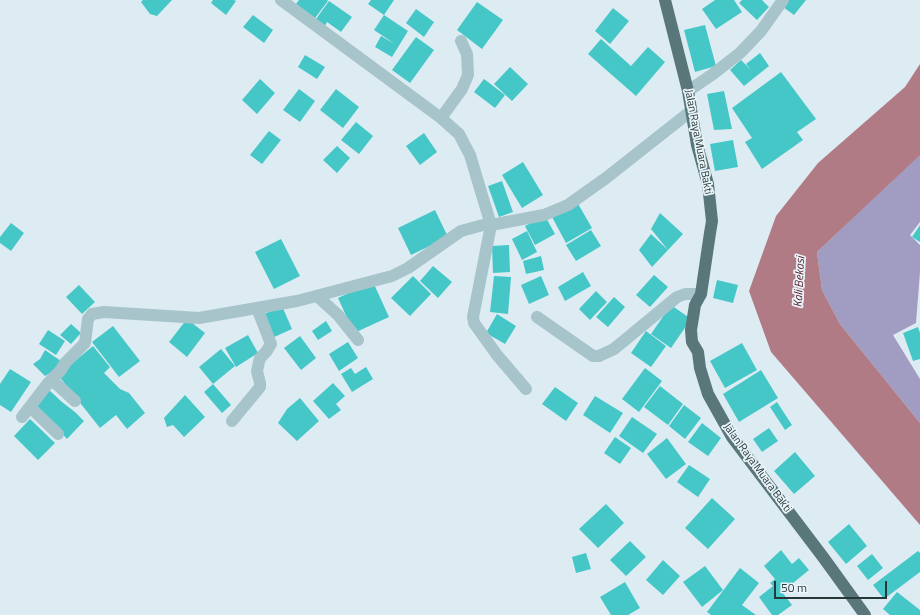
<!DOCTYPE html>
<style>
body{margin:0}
#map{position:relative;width:920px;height:615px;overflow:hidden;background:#ddecf3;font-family:"Titillium Web",sans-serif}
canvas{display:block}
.scale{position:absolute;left:774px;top:581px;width:113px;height:18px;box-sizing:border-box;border:2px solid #283738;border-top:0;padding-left:5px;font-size:12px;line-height:14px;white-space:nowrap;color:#283738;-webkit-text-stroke:3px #e9f5fa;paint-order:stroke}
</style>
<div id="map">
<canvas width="920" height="615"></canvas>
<div class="scale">50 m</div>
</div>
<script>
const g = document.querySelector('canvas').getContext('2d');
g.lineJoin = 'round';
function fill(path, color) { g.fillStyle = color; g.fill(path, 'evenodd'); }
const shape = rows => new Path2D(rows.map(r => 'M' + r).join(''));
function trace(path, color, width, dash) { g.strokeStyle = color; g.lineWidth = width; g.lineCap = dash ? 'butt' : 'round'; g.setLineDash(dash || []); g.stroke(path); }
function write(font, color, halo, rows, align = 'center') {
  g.font = font + ' "Titillium Web",sans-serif'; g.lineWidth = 3.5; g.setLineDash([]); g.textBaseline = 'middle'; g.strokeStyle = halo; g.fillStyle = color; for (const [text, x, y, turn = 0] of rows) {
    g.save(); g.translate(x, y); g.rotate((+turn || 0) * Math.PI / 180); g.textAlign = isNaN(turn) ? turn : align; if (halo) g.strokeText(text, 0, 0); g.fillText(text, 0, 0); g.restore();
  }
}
fill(shape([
 [920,154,920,222,910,235,920,245,920,272,916,323,893,335,920,379,920,423,840,324,822,290,817,252]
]), '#a09cc2');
fill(shape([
 [920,64,920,155,817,252,822,290,840,324,920,423,920,525,771,352,749,291,776,216,818,163,905,87]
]), '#b17b85');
fill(shape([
 [143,0,172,0,157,16,150,14,141,2],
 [213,0,234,0,236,1,226,15,211,3],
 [299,0,327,0,328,1,315,18,296,4],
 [371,0,394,0,384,15,368,4],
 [715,0,734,0,742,12,716,29,702,9],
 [742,0,762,0,769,7,757,20,739,3],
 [788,0,806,0,794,15,783,7],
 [329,1,352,17,341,32,327,22,325,26,316,19],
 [477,2,503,20,482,49,457,30],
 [613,8,629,21,610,44,595,31],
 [416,9,434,22,424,37,406,23],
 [253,15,273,30,264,43,243,27],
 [384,15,408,31,392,57,375,47,381,36,395,44,374,30],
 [705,25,716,66,695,72,684,30],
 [416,37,434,50,410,83,392,70],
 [601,39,631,66,648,47,665,62,636,96,588,54],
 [760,53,769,66,744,86,730,70,741,60,751,70,746,64],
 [305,55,325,67,317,79,298,67],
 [510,67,528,84,512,101,494,84],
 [781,72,816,119,797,132,803,140,762,169,745,142,752,138,732,108],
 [260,79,275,93,257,114,242,100],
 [484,79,505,95,495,108,474,92],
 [299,89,315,101,300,122,283,110],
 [336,89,359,107,343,128,320,110],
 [724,91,732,129,714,130,707,94],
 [356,122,373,136,359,154,341,140],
 [269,131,281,140,262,164,250,155],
 [424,133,437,152,420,165,406,146],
 [733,140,738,167,715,171,710,144],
 [337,146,350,158,337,173,323,160],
 [523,162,543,195,522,208,502,175],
 [502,181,513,212,499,217,488,186],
 [577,202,592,228,566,243,552,217],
 [435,210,448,237,411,255,398,228],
 [660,213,683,234,668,250,652,267,639,250,651,234,668,250,651,229],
 [545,216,555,234,535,245,525,226],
 [11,223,24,233,11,251,0,243,0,237],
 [920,225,920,242,912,237],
 [591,230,601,246,576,261,566,245],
 [527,231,537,252,522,260,512,239],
 [281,239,300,276,274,289,255,252],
 [509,245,510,272,493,273,492,246],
 [541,256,544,270,526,274,523,261],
 [433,266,452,282,438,298,420,281],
 [583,272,591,286,565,301,558,287],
 [654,275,668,287,650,307,636,295],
 [413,276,431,294,410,316,391,298],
 [494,276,511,277,508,314,490,312],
 [541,276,549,295,529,304,521,285],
 [717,280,738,285,733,303,713,298],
 [373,282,389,317,354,333,338,298],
 [79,285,95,302,82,314,66,297],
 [596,291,607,302,590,320,579,309],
 [614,297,625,307,608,327,596,317],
 [671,305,691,319,671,348,651,334],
 [282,306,292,329,272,338,262,315],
 [497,314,516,326,505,344,486,333],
 [187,319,205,333,187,357,169,342],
 [326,321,332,331,318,340,312,331],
 [71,324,81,333,71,344,60,335],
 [113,326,140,361,119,377,92,342],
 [918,327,920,333,920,359,913,361,903,333],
 [48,330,65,341,56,355,39,344],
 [646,331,666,346,651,367,631,353],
 [248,335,258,353,236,367,225,348],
 [300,336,316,358,301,370,284,348],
 [348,342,358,358,339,371,329,354],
 [742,343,757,370,725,388,710,361],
 [93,346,110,367,104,373,120,389,129,393,145,413,127,429,116,415,100,428,58,375],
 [221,349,235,366,213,384,231,405,222,413,204,392,213,384,199,367],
 [45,350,61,361,52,372,45,376,33,364,40,359],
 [366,367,373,379,352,392,341,374,351,368,355,374],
 [645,368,662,381,639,412,622,399],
 [10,369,31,382,11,412,0,405,0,384],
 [761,370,778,398,739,422,723,394],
 [333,383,345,396,336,404,341,410,329,419,313,401],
 [660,386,683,404,668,425,644,407],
 [555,387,578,403,566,421,542,404],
 [48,389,62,402,75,412,84,421,67,439,34,403],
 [185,395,205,417,184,437,173,425,167,427,164,418],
 [595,396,623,413,610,433,583,415],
 [300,398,319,421,297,441,278,423,287,409],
 [777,402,792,425,785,430,770,407],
 [684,405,701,418,685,439,669,426],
 [632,417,657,434,643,453,619,436],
 [30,419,55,443,38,460,14,436],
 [702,423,721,438,708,456,688,442],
 [769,428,778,441,762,452,753,439],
 [615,437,631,448,620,464,604,453],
 [667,438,686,464,666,479,647,454],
 [795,452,815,476,794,494,774,471],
 [689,465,710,479,698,497,677,482],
 [712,498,735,519,708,549,685,528],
 [606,504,624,523,598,548,579,529],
 [849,524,867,546,846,564,828,542],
 [630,541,646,557,626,576,610,560],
 [781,550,792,564,799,558,809,570,782,592,792,605,778,615,772,615,759,597,773,586,770,583,775,579,764,566],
 [918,551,920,553,920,572,884,599,873,585],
 [586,553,591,569,576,573,572,557],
 [872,554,883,568,868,580,857,566],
 [663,560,680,576,663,595,646,580],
 [705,566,723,590,702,607,683,582],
 [740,568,759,583,742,605,756,615,711,615,707,612],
 [625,582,640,608,628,615,611,615,600,597],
 [897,592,920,610,920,615,890,615,883,609]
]), '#45c7c8');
trace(shape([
 [281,0,441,118,462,89,468,75,467,54,461,41],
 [688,91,713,74,740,53,761,31,783,0],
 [441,118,459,134,470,155,491,225,473,317,474,323,497,355,526,389],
 [317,296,338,315,358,340],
 [537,317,593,356,599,356,614,349,677,297,685,294,701,294],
 [52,380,75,401],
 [30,407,58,434],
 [22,417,49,382,61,370,65,363,85,343,88,319,92,314,104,312,199,318,297,301,392,276,408,268,461,231,483,225,491,225,544,215,568,205,606,178,691,111],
 [232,421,260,387,260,383,257,371,259,362,260,358,266,352,271,344,257,308]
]), '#a8c4cb', 12);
trace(shape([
 [665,0,688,91,697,145,708,184,712,221,710,233,701,294,695,305,691,330,692,342,698,352,700,368,708,394,732,437,823,557,865,615]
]), '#59777a', 12);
write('11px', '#283738', '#e9f5fa', [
 ["Jalan Raya Muara Bakti",698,142,79],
 ["Jalan Raya Muara Bakti",757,468,54]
]);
write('italic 12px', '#5b1d27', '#e9f5fa', [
 ["Kali Bekasi",800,282,-87]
]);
</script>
